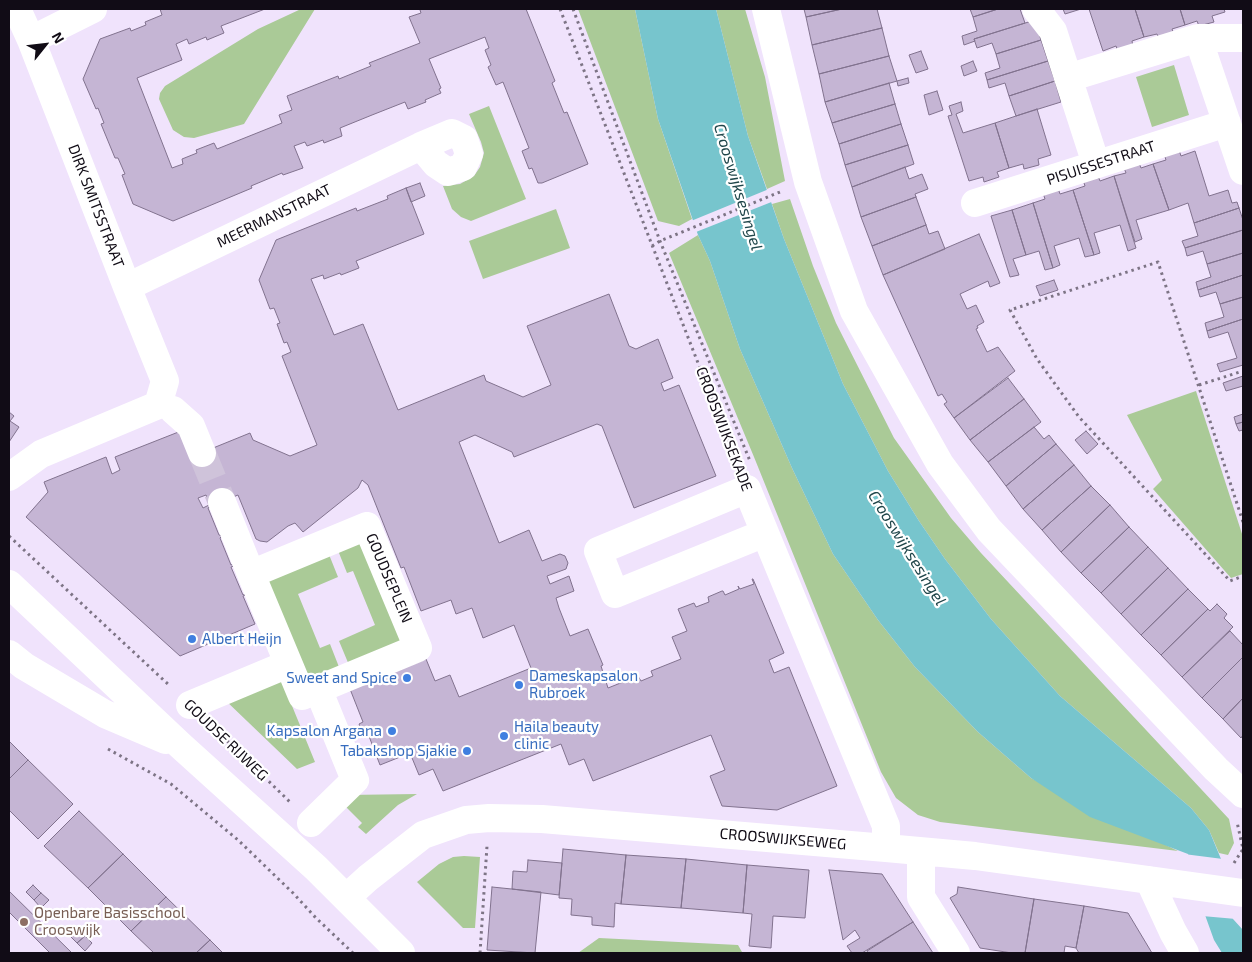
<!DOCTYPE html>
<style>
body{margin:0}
#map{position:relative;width:1252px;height:962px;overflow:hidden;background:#f0e3fc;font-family:"Exo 2",sans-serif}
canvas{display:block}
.frame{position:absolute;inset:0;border:10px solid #110c16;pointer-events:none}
.north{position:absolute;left:20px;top:20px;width:50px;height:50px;-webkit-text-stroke:4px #fff;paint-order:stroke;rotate:61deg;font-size:14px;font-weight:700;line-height:20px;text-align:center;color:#110c16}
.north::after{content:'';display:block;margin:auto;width:18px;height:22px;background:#110c16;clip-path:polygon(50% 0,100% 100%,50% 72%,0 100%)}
</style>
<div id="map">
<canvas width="1252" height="962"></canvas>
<div class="frame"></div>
<div class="north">N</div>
</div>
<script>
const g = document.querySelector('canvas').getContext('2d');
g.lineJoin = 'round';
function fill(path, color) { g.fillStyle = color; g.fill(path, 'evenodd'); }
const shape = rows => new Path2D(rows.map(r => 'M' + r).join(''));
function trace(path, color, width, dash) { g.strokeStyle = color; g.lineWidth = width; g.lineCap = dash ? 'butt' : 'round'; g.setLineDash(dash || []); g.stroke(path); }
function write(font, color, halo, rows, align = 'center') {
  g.font = font + ' "Exo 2",sans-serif'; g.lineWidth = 4.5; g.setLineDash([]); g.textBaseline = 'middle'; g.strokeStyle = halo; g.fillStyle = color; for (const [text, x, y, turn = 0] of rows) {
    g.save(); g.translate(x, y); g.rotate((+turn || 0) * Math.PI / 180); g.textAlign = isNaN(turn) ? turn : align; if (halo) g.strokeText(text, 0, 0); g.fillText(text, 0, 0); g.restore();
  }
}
fill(shape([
 [301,9,315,9,244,124,194,138,184,137,173,130,159,99,160,93,165,86,258,29],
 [578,9,635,9,658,119,692,219,679,226,658,221],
 [716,9,745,9,765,77,785,181,767,189,748,136],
 [1174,65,1189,115,1152,127,1136,77],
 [489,106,526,199,471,221,461,217,452,209,443,186,460,184,474,176,480,167,484,153,481,142,469,114],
 [790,199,813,266,836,323,894,438,951,518,981,553,1229,819,1234,843,1228,855,1219,853,1209,830,1191,808,1060,696,991,619,945,559,919,521,888,471,843,384,784,239,772,204],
 [556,209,570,248,483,279,469,241],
 [698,235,710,261,740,349,792,468,833,554,878,620,915,667,978,732,1031,778,1178,851,940,822,918,815,896,798,881,772,754,457,669,253],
 [1196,391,1243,537,1243,574,1231,578,1153,489,1162,480,1127,415],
 [366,536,409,641,349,665,339,641,375,625,353,571,347,573,337,548],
 [328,552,338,577,298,594,320,648,330,644,339,667,305,682,263,579],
 [279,674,315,762,297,769,223,698],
 [417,794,398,805,366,834,358,827,362,823,346,807,346,795],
 [464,856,480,857,475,928,463,928,417,882,439,864,453,857],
 [599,938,738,945,742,952,740,953,578,953]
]), '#aaca97');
fill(shape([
 [635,9,716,9,748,136,784,239,843,384,888,471,919,521,945,559,991,619,1060,696,1191,808,1209,830,1221,859,1213,859,1233,919,1243,930,1243,953,1222,953,1214,940,1205,915,1207,915,1188,854,1090,817,1031,778,978,732,915,667,878,620,833,554,792,468,740,349,710,261,698,235,658,119]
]), '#77c5cd');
fill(shape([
 [769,189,774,201,696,232,691,221],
 [1176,853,1223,859,1222,862,1217,862,1236,919,1202,916,1204,913,1186,856]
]), '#f0e3fc');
const building = shape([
 [160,9,265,9,221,26,224,33,207,40,206,37,189,44,187,39,176,44,182,60,137,78,172,168,183,164,182,159,197,153,196,150,214,143,217,149,282,123,279,115,292,110,287,96,338,76,339,79,371,66,369,63,420,43,409,17,421,13,420,10,422,9,526,9,555,81,552,83,564,113,567,112,588,164,542,183,538,183,532,168,529,169,522,151,529,148,503,82,496,85,488,67,491,65,485,50,489,48,485,37,429,59,441,88,439,89,441,93,425,100,426,102,408,109,405,102,372,115,340,128,342,136,324,143,323,140,307,146,305,142,294,146,303,168,283,175,282,173,251,186,252,188,173,221,133,204,122,175,125,174,118,158,115,158,101,124,104,123,98,108,96,109,83,79,100,39,130,28,131,31,146,25,145,22,162,15,160,9],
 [804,9,842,9,806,17,804,9],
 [842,9,877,9,882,28,812,45,806,17,842,9],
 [970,9,998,9,973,17,970,9],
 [998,9,1020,9,1025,23,974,39,975,41,964,45,962,36,977,31,973,17,998,9],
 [1063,9,1081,9,1065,14,1063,9],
 [1089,9,1135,9,1144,37,1132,41,1133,47,1118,52,1116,46,1103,51,1089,9],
 [1135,9,1180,9,1185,25,1172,29,1174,34,1159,39,1157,34,1144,37,1135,9],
 [1180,9,1224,9,1225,12,1212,16,1214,22,1199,26,1197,21,1185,25,1180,9],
 [1035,20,1041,40,996,54,992,43,977,48,974,39,1035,20],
 [882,28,889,56,819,74,812,45,882,28],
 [1041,40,1048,61,987,80,985,73,1000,68,996,54,1041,40],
 [921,51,928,69,916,73,909,55,921,51],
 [889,56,897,81,825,102,819,74,889,56],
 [973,61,977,71,964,76,961,66,973,61],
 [1048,61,1055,81,1009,96,1005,83,989,88,987,80,1048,61],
 [908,78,909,83,898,86,897,81,908,78],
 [1055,81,1061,102,1016,116,1009,96,1055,81],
 [889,83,895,104,832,123,825,102,889,83],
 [937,91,943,110,929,115,924,95,937,91],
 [961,102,963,111,956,114,963,133,995,123,1009,168,997,172,999,177,984,182,983,177,969,181,948,116,952,115,949,106,961,102],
 [895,104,901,124,839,144,832,123,895,104],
 [1037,109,1051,155,1038,159,1039,165,1024,169,1023,164,1009,168,995,123,1037,109],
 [901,124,908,145,845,165,839,144,901,124],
 [908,145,914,164,852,187,845,165,908,145],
 [1179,150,1181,156,1195,151,1209,196,1228,190,1232,203,1237,202,1239,208,1194,223,1188,203,1169,210,1153,164,1166,160,1164,154,1179,150],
 [1139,163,1141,168,1153,164,1169,210,1136,220,1142,239,1135,242,1114,176,1126,173,1124,168,1139,163],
 [905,167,909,179,922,174,928,189,915,194,916,197,861,217,852,187,905,167],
 [1098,176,1100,181,1114,176,1136,248,1128,251,1120,225,1094,233,1100,253,1094,255,1073,190,1085,186,1083,180,1098,176],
 [420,183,425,196,411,202,406,188,420,183],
 [406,188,424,234,356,261,359,268,341,275,340,273,324,279,323,275,311,279,334,335,363,324,398,410,484,375,486,381,523,397,551,385,527,326,609,294,629,346,636,349,658,339,673,378,661,383,664,391,679,385,716,476,634,508,602,426,597,424,514,457,512,452,475,435,459,442,499,543,529,530,542,561,560,554,565,556,568,563,566,569,547,576,550,584,569,576,574,591,556,598,559,608,570,636,588,629,603,665,601,666,608,688,638,676,641,681,653,676,651,671,681,659,672,637,687,631,678,609,694,603,696,607,709,602,708,597,722,591,723,591,725,595,739,589,738,586,740,589,754,584,752,579,753,579,784,653,769,660,774,673,789,667,837,786,777,810,722,806,710,776,725,770,711,735,593,781,584,759,569,765,561,744,443,791,433,769,419,775,410,753,380,765,367,731,363,733,359,724,363,722,350,689,426,659,435,681,450,675,459,697,531,668,514,625,483,638,472,608,456,614,451,600,421,611,404,567,401,568,368,485,362,480,358,488,303,532,295,523,288,526,267,542,260,541,256,539,238,495,211,506,206,495,198,498,203,508,209,505,210,507,208,508,219,535,222,536,220,538,231,565,233,564,234,566,231,567,243,595,245,594,246,595,243,596,255,624,180,656,26,517,48,492,44,482,106,457,112,474,120,470,115,457,181,431,191,457,250,433,253,440,290,456,317,445,282,356,291,352,287,342,284,343,277,324,280,323,274,308,270,309,259,280,276,240,356,208,357,211,388,199,387,196,406,188],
 [1058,188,1060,194,1073,190,1094,255,1085,257,1079,238,1054,246,1060,265,1053,268,1033,203,1045,199,1043,193,1058,188],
 [916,197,926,225,872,246,861,217,916,197],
 [1033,203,1053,268,1045,270,1039,251,1026,255,1012,210,1033,203],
 [1239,208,1243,220,1243,230,1185,248,1182,241,1198,236,1194,223,1239,208],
 [1012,210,1026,255,1013,259,1019,275,1010,277,991,216,1012,210],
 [926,225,929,234,938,231,945,249,883,275,872,246,926,225],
 [1243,230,1243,253,1207,264,1203,251,1187,256,1185,248,1243,230],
 [979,234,1000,283,990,287,988,281,960,294,967,309,976,305,984,322,977,326,978,328,976,329,987,352,998,347,1015,371,954,418,944,404,947,402,942,394,938,396,883,275,979,234],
 [1243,253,1243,275,1198,290,1196,282,1211,277,1207,264,1243,253],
 [1243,275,1243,297,1220,304,1216,292,1200,297,1198,290,1243,275],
 [1054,280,1058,290,1040,296,1036,286,1054,280],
 [1243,297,1243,319,1207,331,1205,323,1224,317,1220,304,1243,297],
 [1243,319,1243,365,1220,372,1217,364,1237,358,1228,332,1209,338,1207,331,1243,319],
 [1243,376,1243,386,1226,391,1223,383,1243,376],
 [1008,378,1024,399,970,440,954,418,1008,378],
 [1024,399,1041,422,988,462,970,440,1024,399],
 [9,412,14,416,10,421,19,427,9,442,9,412],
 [1243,414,1243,422,1236,424,1234,417,1243,414],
 [1243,422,1243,430,1239,431,1236,424,1243,422],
 [1034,427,1044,439,1049,435,1056,444,1006,486,988,462,1034,427],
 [1086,431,1098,444,1087,454,1075,440,1086,431],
 [1056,444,1074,465,1023,509,1006,486,1056,444],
 [1074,465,1091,486,1042,530,1023,509,1074,465],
 [1091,486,1110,505,1061,552,1042,530,1091,486],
 [1110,505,1129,527,1081,573,1061,552,1110,505],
 [1129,527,1148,547,1101,593,1081,573,1129,527],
 [1148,547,1168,568,1121,614,1101,593,1148,547],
 [1168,568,1188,589,1141,635,1121,614,1168,568],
 [1188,589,1208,609,1161,655,1141,635,1188,589],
 [1217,604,1227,614,1224,618,1233,627,1182,677,1161,655,1208,609,1210,611,1217,604],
 [1230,631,1243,645,1243,657,1202,698,1182,677,1230,631],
 [1243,657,1243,698,1223,719,1202,698,1243,657],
 [1243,698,1243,735,1241,738,1223,719,1243,698],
 [9,741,28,760,9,779,9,741],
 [28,760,73,804,38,839,9,810,9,779,28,760],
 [79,811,123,854,88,888,44,846,79,811],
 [563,849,626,855,621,904,615,903,614,927,592,925,592,917,571,915,572,899,559,898,563,849],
 [123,854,166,897,131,931,88,888,123,854],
 [626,855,686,859,681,908,621,904,626,855],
 [686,859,747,865,743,913,681,908,686,859],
 [528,860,562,863,559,895,512,889,513,871,527,872,528,860],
 [747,865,809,870,805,918,773,916,771,948,749,946,752,914,743,913,747,865],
 [829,870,882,874,913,922,862,953,852,953,847,946,860,938,855,930,843,940,829,870],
 [33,885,41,893,34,900,26,892,33,885],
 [492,887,541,892,535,953,487,950,492,887],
 [958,887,1034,899,1025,953,1012,953,980,948,950,898,957,894,958,887],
 [9,891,72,953,50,953,9,912,9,891],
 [41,893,49,900,41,908,34,900,41,893],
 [166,897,210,940,196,953,154,953,131,931,166,897],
 [1034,899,1084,906,1076,948,1065,946,1064,953,1025,953,1034,899],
 [1084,906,1128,913,1152,953,1079,953,1076,948,1084,906],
 [913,922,933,953,868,953,867,951,913,922],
 [77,928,85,936,77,943,69,935,77,928],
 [85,936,92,943,85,951,77,943,85,936],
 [210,940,223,953,196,953,210,940]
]);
fill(building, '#c5b5d4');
trace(building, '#81728e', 1);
trace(shape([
 [202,453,222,502]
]), '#cfc3da', 28, [28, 14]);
trace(shape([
 [560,9,737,463],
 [573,9,660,241,750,461],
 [652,246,660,241,780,192],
 [1199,385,1243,371],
 [1243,522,1158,262,1010,310,1037,359,1079,417,1230,581,1243,576],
 [9,536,170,686],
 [213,727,291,803],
 [108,749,171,784,238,840,293,893,316,918,353,953],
 [1234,863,1243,849,1237,822],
 [480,953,487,846]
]), '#7d7485', 3, [2.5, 4]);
trace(shape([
 [766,9,808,182,854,311,940,464,989,530,1216,769,1243,794],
 [1036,9,1053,31,1096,164],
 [1198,38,1243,171],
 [31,40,93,9],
 [1068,78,1198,38,1243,38],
 [975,203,1227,123],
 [127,287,421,146,452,133,464,139,469,154,463,167,448,172,436,164,421,146],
 [173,410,191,426,202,453],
 [9,477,41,454,158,405,165,381,127,287,31,40,17,9],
 [222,502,251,574],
 [367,526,418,648,302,696,251,574,367,526],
 [765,533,615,594,598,551,747,489,765,533,886,826,886,848],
 [9,584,181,746,316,868,401,953],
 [9,654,24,666,105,714,166,740],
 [190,705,288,664],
 [311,823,355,780,318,689],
 [921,852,921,897,956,953],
 [1149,880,1173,932,1185,953],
 [346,898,368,878,423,835,466,820,489,818,542,819,886,848,975,856,1243,893]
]), '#fff', 28);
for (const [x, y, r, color] of [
 [192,639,5,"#3f7fe0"],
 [407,678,5,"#3f7fe0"],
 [519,685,5,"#3f7fe0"],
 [392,731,5,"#3f7fe0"],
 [504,736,5,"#3f7fe0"],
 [467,751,5,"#3f7fe0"],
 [24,922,5,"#8d6e63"]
]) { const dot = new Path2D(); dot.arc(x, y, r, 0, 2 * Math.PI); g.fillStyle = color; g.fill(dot); trace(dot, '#fff', 2); }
write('15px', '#110c16', '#fff', [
 ["PISUISSESTRAAT",1101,163,-18],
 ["DIRK SMITSSTRAAT",96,206,69],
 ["MEERMANSTRAAT",274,216,-26],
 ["CROOSWIJKSEKADE",724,429,69],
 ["GOUDSEPLEIN",389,578,67],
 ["GOUDSE RIJWEG",226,740,44],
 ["CROOSWIJKSEWEG",783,839,5]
]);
write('15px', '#366cbe', '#fff', [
 ["Albert Heijn",202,639],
 ["Dameskapsalon",529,676],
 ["Rubroek",529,693],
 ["Sweet and Spice",397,678,"right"],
 ["Haila beauty",514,727],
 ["clinic",514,744],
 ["Kapsalon Argana",382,731,"right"],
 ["Tabakshop Sjakie",457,751,"right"]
], 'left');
write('15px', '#785e54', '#fff', [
 ["Openbare Basisschool",34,913],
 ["Crooswijk",34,930]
], 'left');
write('italic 16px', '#20464a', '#fff', [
 ["Crooswijksesingel",738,187,73],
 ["Crooswijksesingel",907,548,58]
]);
</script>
